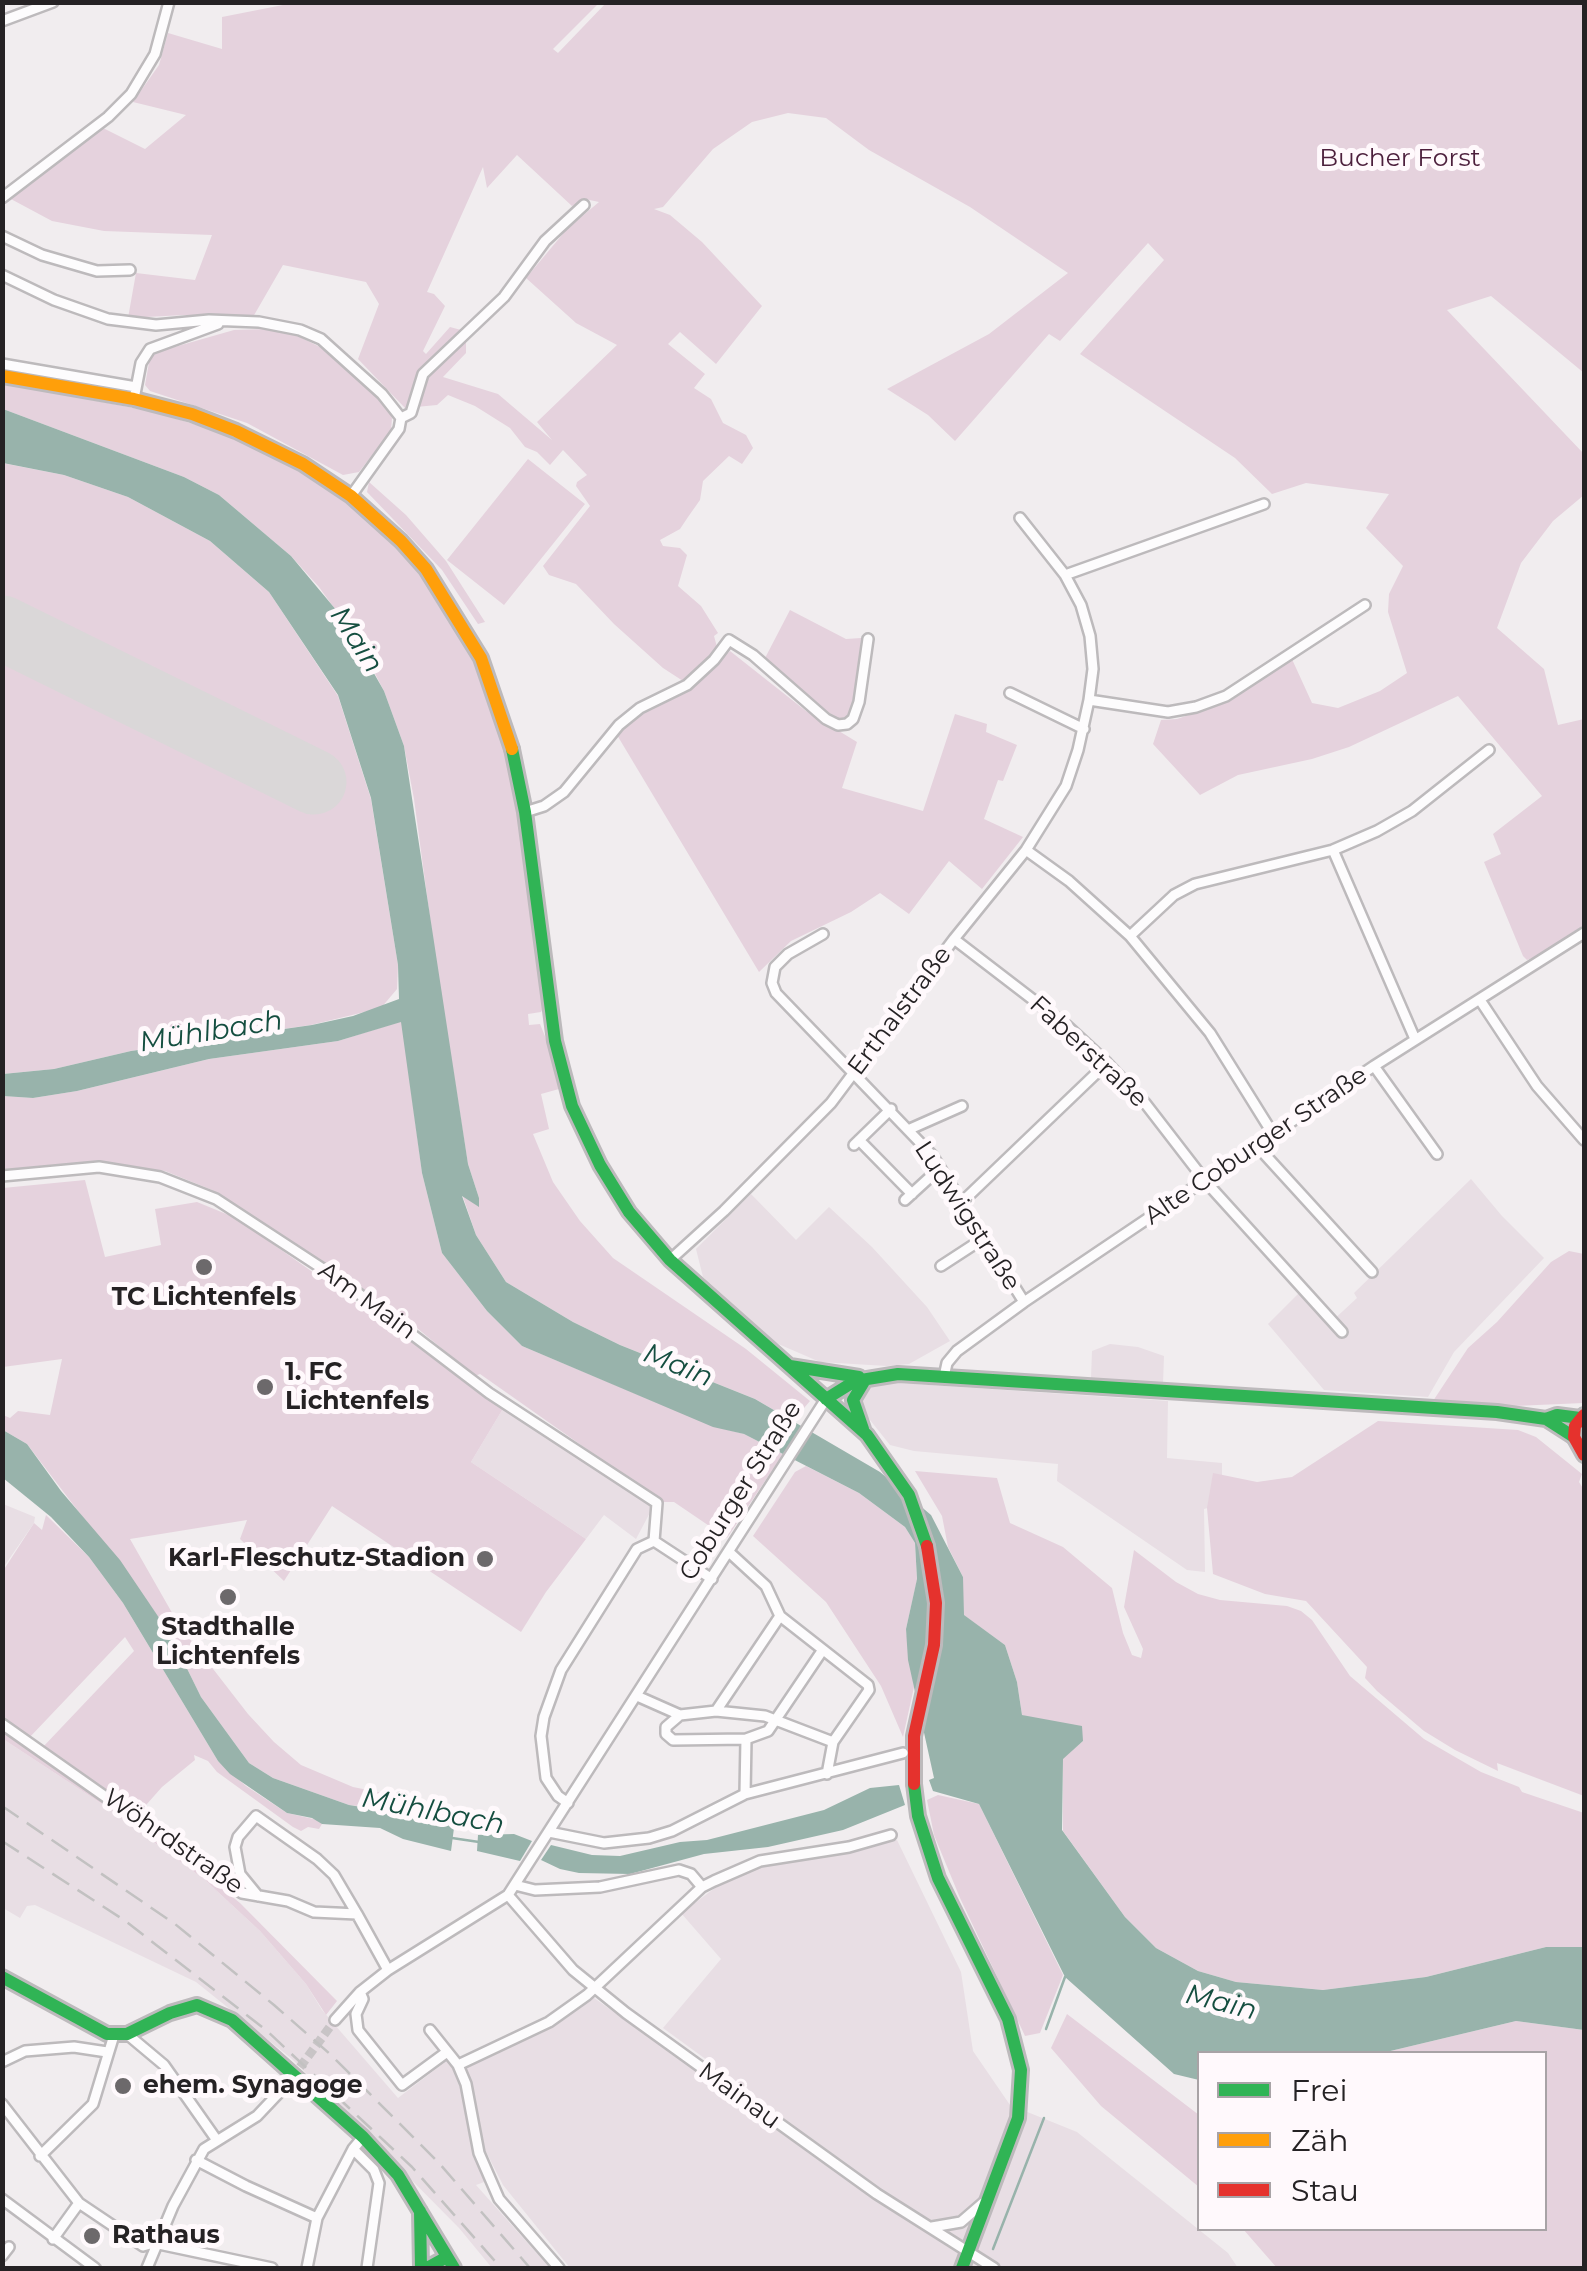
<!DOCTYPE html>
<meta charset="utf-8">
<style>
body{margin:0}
#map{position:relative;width:1587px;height:2271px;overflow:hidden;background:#f1edef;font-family:Montserrat,sans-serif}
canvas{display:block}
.frame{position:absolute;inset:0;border:5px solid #252224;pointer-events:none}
.legend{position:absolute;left:1197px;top:2051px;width:350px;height:180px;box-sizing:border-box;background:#fff9fc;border:2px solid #a8a3a6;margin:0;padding:12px 18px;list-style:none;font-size:30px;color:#252224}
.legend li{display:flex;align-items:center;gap:20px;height:50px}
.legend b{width:50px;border:2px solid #a8a3a6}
</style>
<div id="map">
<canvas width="1587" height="2271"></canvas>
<div class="frame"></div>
<ul class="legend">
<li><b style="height:12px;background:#30b455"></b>Frei</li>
<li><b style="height:12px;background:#ff9f0a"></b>Zäh</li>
<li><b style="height:12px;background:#e5322d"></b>Stau</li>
</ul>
</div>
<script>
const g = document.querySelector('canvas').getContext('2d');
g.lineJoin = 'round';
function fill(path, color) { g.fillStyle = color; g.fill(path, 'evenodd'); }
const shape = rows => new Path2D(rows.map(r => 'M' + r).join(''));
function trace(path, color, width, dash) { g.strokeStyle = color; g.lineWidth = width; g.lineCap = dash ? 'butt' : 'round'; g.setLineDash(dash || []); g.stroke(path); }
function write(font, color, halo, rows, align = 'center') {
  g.font = font + ' Montserrat,sans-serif'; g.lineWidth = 10; g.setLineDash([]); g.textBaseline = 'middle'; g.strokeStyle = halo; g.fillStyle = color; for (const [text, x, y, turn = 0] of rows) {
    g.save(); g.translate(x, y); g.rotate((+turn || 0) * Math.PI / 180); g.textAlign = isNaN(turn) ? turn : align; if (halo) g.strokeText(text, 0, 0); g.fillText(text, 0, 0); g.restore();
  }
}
fill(shape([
 [1471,1179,1502,1216,1544,1258,1454,1352,1428,1397,1324,1390,1268,1324,1299,1293,1330,1323,1357,1298,1354,1293],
 [751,1194,796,1240,829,1207,872,1247,927,1307,950,1341,909,1364,887,1366,820,1362,776,1343,703,1277,696,1249],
 [1110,1344,1138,1347,1164,1356,1163,1384,1091,1378,1092,1351],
 [885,1382,1168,1401,1167,1458,1222,1463,1222,1504,1204,1509,1205,1572,1187,1570,1057,1481,1058,1464,914,1451,890,1445,862,1410,861,1395,870,1386],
 [504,1407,654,1505,636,1539,604,1515,586,1539,471,1462],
 [3,1504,35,1517,34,1523,3,1568],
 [3,1739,102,1804,205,1880,260,1931,306,1984,322,2010,398,2098,449,2059,464,2086,476,2153,487,2181,476,2185,550,2268,492,2268,459,2228,292,2059,196,1982,35,1905,27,1906,20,1918,3,1908],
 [897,1840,961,1972,973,2051,1010,2105,1077,2132,1228,2253,1238,2268,570,2268,503,2185,480,2140,464,2066,590,1995,703,2076,711,2063,663,2028,721,1959,681,1913,730,1877,751,1868]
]), '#e8dee4');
fill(shape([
 [293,3,599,3,553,49,558,53,606,3,1584,3,1584,373,1491,296,1447,310,1584,454,1584,495,1553,521,1521,563,1497,628,1544,669,1558,725,1584,719,1584,925,1535,957,1527,960,1523,956,1484,862,1501,854,1493,834,1542,796,1458,696,1349,747,1312,759,1238,775,1200,795,1153,744,1161,720,1177,719,1224,703,1291,657,1312,703,1338,708,1380,691,1407,673,1388,612,1389,594,1403,566,1366,528,1389,494,1306,483,1272,494,1235,458,1080,354,1164,260,1148,243,1060,341,1049,334,955,441,928,415,887,389,989,334,1068,273,970,207,869,150,826,118,788,113,752,122,713,149,663,207,654,209,670,215,702,242,762,306,716,364,680,332,668,344,705,374,694,388,711,399,723,423,746,435,753,448,742,464,729,456,703,481,700,500,688,517,680,529,660,540,663,546,680,548,687,555,678,586,701,606,718,633,714,636,717,647,710,659,683,681,663,668,614,624,576,584,549,575,543,566,590,506,576,486,577,482,587,475,563,450,550,465,537,452,525,447,510,428,475,406,448,395,437,405,405,408,358,359,379,304,366,282,283,265,253,317,184,315,128,318,136,273,195,280,212,235,104,231,52,221,9,198,103,128,145,149,186,115,133,102,159,65,168,33,222,49,222,17],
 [517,155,572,206,585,199,599,202,567,229,526,278,576,323,617,345,537,422,552,440,498,394,443,377,466,353,466,338,461,330,450,327,426,354,423,351,445,306,434,294,427,292,483,167,487,188],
 [266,329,296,335,320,347,386,405,392,418,391,431,359,472,343,475,247,423,150,391,145,385,150,357,164,350,234,330],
 [2,383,155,412,225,434,270,454,327,487,366,517,404,553,442,601,471,650,490,694,512,770,544,1006,541,1012,528,1014,529,1025,540,1024,551,1051,559,1089,541,1094,549,1129,533,1134,553,1182,580,1221,613,1258,746,1349,810,1401,793,1421,755,1399,620,1345,573,1322,506,1282,476,1235,462,1194,478,1206,479,1198,468,1164,436,963,414,799,404,746,384,691,358,641,319,587,291,556,219,495,184,477,3,409],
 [528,459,585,504,504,605,447,560],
 [2,463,64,475,128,497,210,541,269,592,338,696,371,799,398,965,397,989,381,1008,311,1025,131,1051,54,1069,3,1074],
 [369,482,406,515,446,561,485,622,478,624,442,570,367,492],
 [790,610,846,639,861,638,859,677,851,715,844,720,835,720,808,702,764,660],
 [730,651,806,711,857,742,842,788,923,811,955,714,987,724,986,732,1017,745,1003,781,998,780,984,819,1023,837,982,889,949,861,909,914,880,893,851,912,791,941,759,972,617,735,638,715,683,693],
 [402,1021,422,1173,442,1253,487,1311,522,1346,713,1426,744,1434,783,1454,727,1538,674,1502,662,1502,480,1374,475,1376,417,1328,212,1190,165,1171,116,1165,75,1164,3,1172,3,1096,33,1098,77,1091,209,1059,338,1041],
 [85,1180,105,1257,161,1245,155,1209,197,1202,236,1218,504,1407,471,1462,586,1539,546,1592,521,1632,332,1506,284,1581,240,1539,247,1520,130,1539,179,1625,248,1714,274,1742,301,1765,353,1787,408,1798,417,1806,415,1813,349,1805,273,1778,249,1763,201,1697,170,1634,149,1604,27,1444,3,1430,3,1415,10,1418,18,1411,50,1415,62,1359,3,1367,3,1188],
 [1569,1251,1584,1254,1584,1403,1514,1406,1433,1401,1468,1348,1497,1322,1551,1262],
 [1378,1421,1518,1430,1536,1437,1582,1474,1579,1482,1584,1490,1584,1796,1497,1763,1498,1771,1455,1750,1424,1731,1377,1691,1365,1678,1367,1667,1306,1601,1265,1594,1213,1574,1207,1508,1213,1473,1257,1482,1292,1477],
 [806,1466,859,1493,905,1527,915,1543,917,1580,906,1629,914,1687,903,1737,881,1686,826,1602,753,1536,795,1472],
 [915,1471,997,1478,1010,1523,1063,1547,1112,1588,1123,1633,1132,1655,1141,1658,1143,1649,1124,1607,1134,1550,1176,1582,1198,1594,1220,1600,1287,1606,1301,1611,1312,1620,1350,1676,1424,1739,1481,1772,1519,1787,1522,1792,1584,1813,1584,1947,1546,1947,1426,1977,1323,1990,1236,1982,1198,1971,1156,1948,1125,1917,1063,1831,1063,1758,1083,1741,1022,1715,1017,1682,1005,1645,963,1615,963,1577,948,1547,942,1516],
 [46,1515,89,1557,123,1603,218,1761,246,1786,287,1813,318,1820,322,1824,319,1829,308,1827,301,1831,293,1827,217,1772,208,1761,194,1755,195,1760,162,1787,139,1813,42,1748,134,1651,125,1637,29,1738,3,1719,3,1571,34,1523,42,1530],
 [2,1730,185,1858,240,1903,337,2001,326,2015,306,1984,260,1931,205,1880,102,1804,3,1739],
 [938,1795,979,1804,1063,1975,1040,2033,1025,2036,960,1898,934,1835,927,1800],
 [1067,2014,1199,2115,1199,2187,1101,2106,1051,2048],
 [1516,2021,1584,2030,1584,2268,1277,2268,1243,2229,1544,2228,1544,2054,1382,2053]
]), '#e5d2dd');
fill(shape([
 [3,409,184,477,219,495,291,556,342,617,384,691,404,746,468,1164,479,1198,479,1207,462,1196,476,1235,506,1282,573,1322,620,1345,755,1399,880,1472,931,1515,963,1577,964,1615,1005,1645,1017,1682,1022,1715,1082,1726,1083,1741,1063,1759,1062,1830,1125,1917,1156,1948,1198,1971,1236,1982,1323,1990,1426,1977,1546,1947,1584,1947,1584,2030,1516,2021,1382,2053,1200,2054,1199,2080,1174,2074,1065,1977,979,1804,933,1791,929,1780,934,1778,908,1660,906,1629,917,1579,915,1543,905,1527,859,1493,744,1434,713,1427,522,1346,487,1311,442,1253,422,1173,401,1022,338,1041,209,1059,77,1091,33,1098,3,1096,3,1074,54,1069,131,1051,312,1025,353,1016,399,999,398,965,371,798,338,695,269,592,210,541,128,497,64,475,3,463],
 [3,1430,27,1444,61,1491,120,1560,170,1634,201,1697,249,1763,273,1778,349,1805,448,1821,454,1828,451,1851,403,1839,380,1828,322,1824,312,1818,287,1813,230,1774,218,1761,123,1603,89,1557,51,1517,3,1478],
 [899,1785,905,1805,843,1830,768,1847,704,1854,630,1874,579,1873,560,1869,541,1860,551,1845,592,1855,620,1856,680,1842,707,1840,824,1810,870,1788],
 [514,1834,532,1841,520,1861,477,1851,478,1835]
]), '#98b3ab');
trace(shape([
 [452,1838,479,1842],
 [1046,2029,1065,1977],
 [993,2249,1044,2118]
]), '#98b3ab', 2.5);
trace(shape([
 [2,628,314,782]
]), '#dad7d8', 65);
trace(shape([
 [292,2078,335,2020]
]), '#c8c4c6', 9, [9, 4.5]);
const street = shape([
 [2,21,53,2],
 [2,198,108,117,131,94,155,54,169,2],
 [2,236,42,255,97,271,130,270],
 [2,275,54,300,108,319,156,325,209,320,259,322,300,330,321,339,382,394,401,418,399,429,351,496],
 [2,364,136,387],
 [134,399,141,363,150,349,218,324],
 [401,418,411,413,423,374,504,297,545,241,584,205],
 [1065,575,1264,504],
 [1010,693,1084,729],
 [1089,700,1168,712,1196,707,1226,696,1365,605],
 [525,812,544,806,564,792,619,725,640,708,687,685,714,660,729,640,753,655,826,719,838,725,847,724,853,719,859,702,868,639],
 [1026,850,1069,881,1130,936,1210,1033,1273,1134],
 [1333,850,1415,1039],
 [823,934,788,954,775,967,772,983,776,993,932,1155,1024,1302],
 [1130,936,1174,895,1195,884,1333,850,1377,831,1412,811,1489,750],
 [954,939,1066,1025,1107,1063,1145,1103,1206,1182,1342,1332],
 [1480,1000,1537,1086,1584,1140],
 [1374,1066,1437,1154],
 [910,1129,962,1106],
 [859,1140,912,1194],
 [854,1145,891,1109],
 [1257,1146,1372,1272],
 [2,1176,99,1167,160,1177,216,1199,346,1284,489,1393,657,1503,654,1541,712,1579],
 [905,1200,940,1168],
 [962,1202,1107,1063],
 [670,1260,724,1211,831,1103,954,939,1026,850,1066,786,1078,750,1089,700,1093,669,1090,636,1081,605,1065,575,1020,518],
 [941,1266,984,1238],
 [944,1377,947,1363,957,1351,1024,1302,1374,1066,1584,933],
 [729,1552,766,1586,780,1616,868,1685,869,1690,833,1742,827,1774],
 [637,1696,680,1715,716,1711,765,1716,833,1742],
 [716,1711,780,1616],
 [680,1715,666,1727,666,1734,673,1740,746,1739,768,1731,822,1651],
 [2,1724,242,1893,288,1901,314,1912,357,1914,388,1970],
 [745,1794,746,1739],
 [568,1803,558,1796,546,1778,541,1736,544,1717,561,1670,637,1549,654,1541],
 [549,1832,604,1843,649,1838,672,1831,745,1794,903,1753],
 [515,1885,535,1890,600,1887,679,1870,691,1874,702,1887],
 [508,1895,573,1970,626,2013,877,2194,994,2268],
 [258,1896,240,1874,235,1847,238,1837,256,1816,317,1859,334,1875,357,1914],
 [360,1992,363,1999,356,2014,358,2030,402,2085,447,2052],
 [335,2020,360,1992,388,1970,508,1895,826,1399],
 [430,2030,458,2065,466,2084,479,2153,499,2199,559,2268],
 [127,2034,164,2065,216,2139],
 [2,2062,25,2051,74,2047,107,2052],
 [458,2065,549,2022,587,1995,702,1887,714,1881,760,1861,849,1847,891,1835],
 [2,2104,79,2203],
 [353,2149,374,2170,379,2183,367,2268],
 [40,2156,93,2104,114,2035],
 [196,2160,246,2186,317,2218],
 [2,2199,95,2268],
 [932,2227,961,2222,983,2203],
 [53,2239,79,2203,143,2246,154,2243,272,2268],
 [2,2256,9,2247],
 [147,2268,173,2206,204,2149,257,2116,291,2080],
 [307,2268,317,2218,353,2149,363,2137]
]);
const fast = shape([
 [512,749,525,812,555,1041,572,1106,600,1165,629,1212,670,1260,867,1435,909,1495,927,1546],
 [790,1366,859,1377],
 [826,1399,855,1381,898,1374,1497,1412,1546,1419,1557,1415,1580,1418],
 [1546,1419,1574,1437],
 [863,1429,853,1400,865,1380],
 [914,1784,918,1816,938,1878,1008,2019,1021,2070,1018,2118,962,2268],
 [2,1977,107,2034,127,2034,170,2013,197,2005,232,2020,363,2137,398,2175,454,2268],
 [420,2211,421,2268],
 [427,2268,447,2257]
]);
const slow = shape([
 [2,376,134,399,192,414,236,431,303,464,351,496,401,541,426,569,481,658,512,749]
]);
const jam = shape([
 [1584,1415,1575,1426,1574,1437,1584,1455],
 [914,1784,914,1736,934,1645,936,1603,927,1546]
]);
trace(street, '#bdbabc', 14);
trace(fast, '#bdbabc', 18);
trace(slow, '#bdbabc', 18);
trace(jam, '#bdbabc', 18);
trace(street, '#fdfcfd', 9);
trace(fast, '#30b455', 12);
trace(slow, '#ff9f0a', 12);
trace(jam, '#e5322d', 12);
trace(shape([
 [2,1806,175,1924,274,2005,330,2054,439,2163,530,2268],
 [2,1841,124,1920,266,2030,412,2167,501,2268]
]), '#c2c1c1', 2.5, [20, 10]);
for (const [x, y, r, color] of [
 [204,1267,10,"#6c696b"],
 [265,1387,10,"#6c696b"],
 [485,1559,10,"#6c696b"],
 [228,1597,10,"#6c696b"],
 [123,2086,10,"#6c696b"],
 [92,2236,10,"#6c696b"]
]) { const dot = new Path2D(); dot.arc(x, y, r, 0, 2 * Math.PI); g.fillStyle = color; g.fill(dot); trace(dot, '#fff9fc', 4); }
write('25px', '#4c1f3c', '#fff9fc', [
 ["Bucher Forst",1400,159]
]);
write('25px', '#252224', '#fff9fc', [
 ["Erthalstraße",900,1011,-53],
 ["Faberstraße",1088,1052,43],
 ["Alte Coburger Straße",1256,1146,-34],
 ["Ludwigstraße",967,1216,57],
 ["Am Main",367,1301,36],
 ["Coburger Straße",741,1491,-58],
 ["Wöhrdstraße",173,1842,35],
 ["Mainau",739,2096,36]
]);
write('bold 25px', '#252224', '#fff9fc', [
 ["TC Lichtenfels",204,1298,"center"],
 ["1. FC",285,1373],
 ["Lichtenfels",285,1402],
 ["Karl-Fleschutz-Stadion",465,1559,"right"],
 ["Stadthalle",228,1628,"center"],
 ["Lichtenfels",228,1657,"center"],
 ["ehem. Synagoge",143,2086],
 ["Rathaus",112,2236]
], 'left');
write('italic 28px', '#154e40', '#fff9fc', [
 ["Main",356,640,57],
 ["Mühlbach",211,1032,-9],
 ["Main",678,1366,22],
 ["Mühlbach",433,1812,11],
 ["Main",1221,2003,14]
]);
</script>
